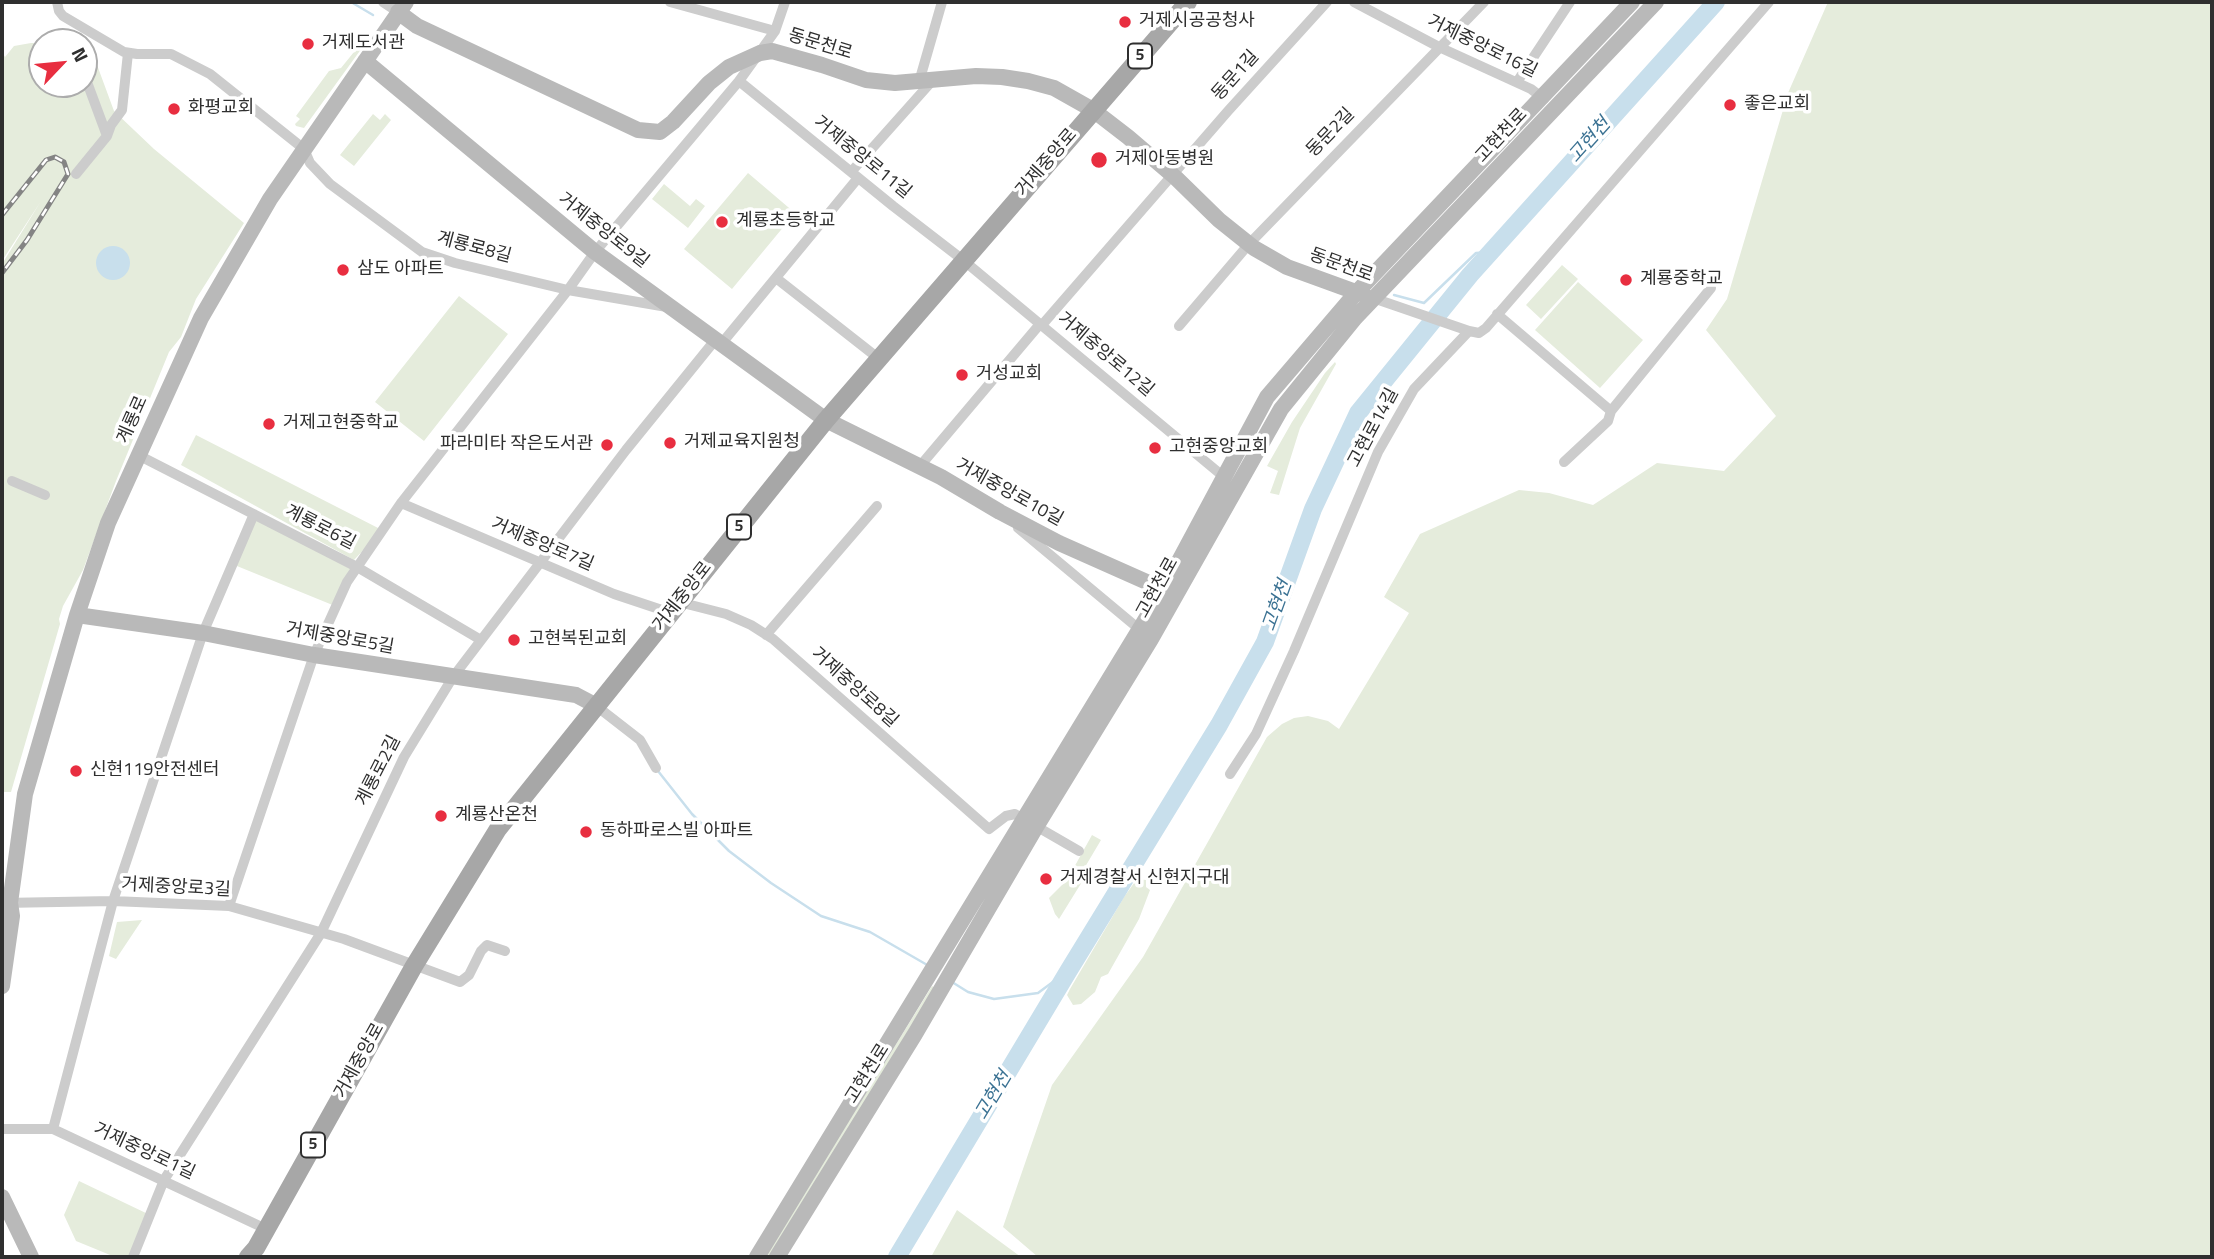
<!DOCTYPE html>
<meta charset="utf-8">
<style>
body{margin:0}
#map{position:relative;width:2214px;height:1259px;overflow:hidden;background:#fff;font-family:"Titillium Web",sans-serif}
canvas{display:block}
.frame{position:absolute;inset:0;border:4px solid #2f2f2f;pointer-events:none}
.north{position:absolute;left:28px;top:28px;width:70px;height:70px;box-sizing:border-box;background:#fff;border:2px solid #acacac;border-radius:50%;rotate:64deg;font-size:19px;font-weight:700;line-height:28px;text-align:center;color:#2f2f2f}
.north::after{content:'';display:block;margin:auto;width:24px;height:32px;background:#e82e40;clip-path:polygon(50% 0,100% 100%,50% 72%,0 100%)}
</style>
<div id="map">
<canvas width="2214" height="1259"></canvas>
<div class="frame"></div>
<div class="north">N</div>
</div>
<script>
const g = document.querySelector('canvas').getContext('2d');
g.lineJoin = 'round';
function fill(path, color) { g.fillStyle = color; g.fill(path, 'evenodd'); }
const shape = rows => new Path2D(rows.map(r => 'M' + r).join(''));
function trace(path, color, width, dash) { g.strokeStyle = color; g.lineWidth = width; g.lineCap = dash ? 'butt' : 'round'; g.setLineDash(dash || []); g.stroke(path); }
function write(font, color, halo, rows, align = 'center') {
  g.font = font + ' "Titillium Web","Noto Sans KR",sans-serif'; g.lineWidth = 7; g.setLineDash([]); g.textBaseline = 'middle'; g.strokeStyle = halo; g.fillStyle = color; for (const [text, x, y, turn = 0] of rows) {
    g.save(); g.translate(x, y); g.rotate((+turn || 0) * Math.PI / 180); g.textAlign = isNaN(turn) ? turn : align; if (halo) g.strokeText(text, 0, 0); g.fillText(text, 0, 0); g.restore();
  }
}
fill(shape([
 [1828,2,2212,2,2212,1257,1038,1257,1003,1227,1052,1085,1143,957,1267,737,1282,724,1294,718,1308,716,1328,721,1339,729,1409,613,1384,597,1420,534,1519,490,1549,493,1593,505,1657,463,1724,471,1776,416,1706,330,1727,299,1788,93],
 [367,41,304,128,296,126,295,124,300,119,296,116,329,71,341,68,358,47],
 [31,43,42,43,42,84,83,84,84,60,93,54,114,111,154,149,244,223,196,299,181,337,169,352,116,481,83,570,63,606,59,619,60,624,11,792,2,792,2,264,41,201,2,261,2,52,5,57,14,46],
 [373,114,380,120,385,114,391,120,354,166,340,155],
 [748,173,795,213,732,289,684,249],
 [664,184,690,206,696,199,705,206,688,228,652,199],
 [1562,265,1578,279,1541,319,1526,305],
 [1578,282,1643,340,1600,388,1535,330],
 [459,296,508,334,424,441,375,402],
 [1335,362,1336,364,1300,428,1279,495,1270,493,1278,471,1267,466,1292,422,1325,373],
 [196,435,382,530,354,560,181,465],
 [254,514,357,567,335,606,232,564],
 [1092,835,1101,840,1085,867,1085,877,1059,919,1055,914,1049,898,1067,880],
 [1137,879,1146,880,1146,887,1150,890,1139,919,1108,974,1101,977,1095,992,1081,1004,1073,1005,1067,995,1070,989,1124,897],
 [142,920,116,959,109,956,117,922],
 [932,986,936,989,771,1257,765,1257],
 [79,1181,150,1215,133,1257,115,1257,76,1241,64,1215],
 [957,1210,972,1221,1021,1257,931,1257]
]), '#e5ecdc');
fill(shape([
 '96 263a17 17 0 1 1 34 0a17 17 0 1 1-34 0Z'
]), '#c8dfec');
trace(shape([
 [351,2,373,15],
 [1394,295,1424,303,1476,253,1491,252],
 [658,771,692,814,729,851,771,883,821,916,870,932,929,966],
 [952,982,968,992,994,999,1038,993,1069,970]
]), '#c8dfec', 2.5);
trace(shape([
 [897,1257,1069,970,1219,725,1265,642,1313,509,1358,413,1470,275,1716,2]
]), '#c8dfec', 18);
trace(shape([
 [57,2,59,11,63,16,124,52,137,54,171,54,210,74,304,149,310,163,330,184,422,252,455,263,568,290,667,307],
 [383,2,398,12],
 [670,2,775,31],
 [1354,2,1439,47,1531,89,1544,99],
 [84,74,107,136],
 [739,81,893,206,963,260,1224,477],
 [919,82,942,2],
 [1517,82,1570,2],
 [851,172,933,80],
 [76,174,107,136,111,125,122,110,128,53],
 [776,278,878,358],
 [1373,298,1469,331],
 [1497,314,1611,411],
 [1042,325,1228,111,1327,2],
 [1179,326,1249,244,1484,2],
 [722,343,858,178],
 [138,455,357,567,481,640],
 [1564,462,1608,421,1611,411,1711,288],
 [920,466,1040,324],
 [12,481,45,495],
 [401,503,614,594,671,613],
 [1018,528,1139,629],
 [679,602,726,614,751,625,773,639,989,829,1006,816,1015,814,1079,851],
 [766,635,877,506],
 [595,705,640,740,656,768],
 [1230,774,1256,734,1294,651,1378,452,1414,389,1469,331,1479,333,1486,328,1769,2],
 [2,903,113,901,229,906,344,939,460,982,469,975,481,951,487,945,505,951],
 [229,906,314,655,347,582,401,503,568,290,595,252,739,81,775,31,785,2],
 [2,1129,53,1129,266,1229],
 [53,1129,113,901,203,633,254,514],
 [133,1257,164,1180,321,933,404,757,453,677,626,450,716,339]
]), '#ccc', 10);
trace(shape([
 [398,12,417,26,638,130,660,132,673,122,709,83,729,67,760,53,772,51,822,65,866,80,895,83,976,76,1002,77,1028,81,1054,88,1093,110,1128,137,1176,178,1219,220,1254,248,1287,267,1364,295],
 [365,61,595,252,826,420,941,477,1000,512,1059,543,1149,583,1169,596],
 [77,615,203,633,314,655,576,695,595,705],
 [2,986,12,916,10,903,25,794,77,615,108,523,201,318,270,199,406,2],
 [2,1197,31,1257],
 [757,1257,1163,591,1267,397,1356,293,1632,2],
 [777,1257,915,1034,1036,827,1151,639,1281,409,1355,318,1656,2]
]), '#b9b9b9', 16);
trace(shape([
 [248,1257,256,1248,414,966,498,829,826,420,1188,2]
]), '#a7a7a7', 18);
const rail = shape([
 [2,215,46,160,55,157,64,162,68,174,27,240,2,273]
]);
trace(rail, '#848484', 5);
trace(rail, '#fff', 2.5, [8]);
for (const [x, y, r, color] of [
 [1125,22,7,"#e82e40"],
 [308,44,7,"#e82e40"],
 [1730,105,7,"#e82e40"],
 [174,109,7,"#e82e40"],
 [1099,160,9,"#e82e40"],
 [722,222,7,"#e82e40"],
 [343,270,7,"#e82e40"],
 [1626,280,7,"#e82e40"],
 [962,375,7,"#e82e40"],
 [269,424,7,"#e82e40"],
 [670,443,7,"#e82e40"],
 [607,445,7,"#e82e40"],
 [1155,448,7,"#e82e40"],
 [514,640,7,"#e82e40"],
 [76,771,7,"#e82e40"],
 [441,816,7,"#e82e40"],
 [586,832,7,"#e82e40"],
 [1046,879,7,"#e82e40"]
]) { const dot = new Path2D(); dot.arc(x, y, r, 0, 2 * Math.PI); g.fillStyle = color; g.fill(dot); trace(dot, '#fff', 2.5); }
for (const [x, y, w] of [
 [1140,56,24],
 [739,527,24],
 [313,1145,24]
]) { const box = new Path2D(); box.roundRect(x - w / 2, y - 12.5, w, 25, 5); g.fillStyle = '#fff'; g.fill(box); trace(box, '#2f2f2f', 2); }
write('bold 16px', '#2f2f2f', null, [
 ["5",1140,56],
 ["5",739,527],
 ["5",313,1145]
]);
write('18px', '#2f2f2f', '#fff', [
 ["거제시공공청사",1139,22],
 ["거제도서관",322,44],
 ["좋은교회",1744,105],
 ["화평교회",188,109],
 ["거제아동병원",1115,160],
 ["계룡초등학교",736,222],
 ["삼도 아파트",357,270],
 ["계룡중학교",1640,280],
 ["거성교회",976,375],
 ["거제고현중학교",283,424],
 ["거제교육지원청",684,443],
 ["파라미타 작은도서관",593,445,"right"],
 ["고현중앙교회",1169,448],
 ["고현복된교회",528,640],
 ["신현119안전센터",90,771],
 ["계룡산온천",455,816],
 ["동하파로스빌 아파트",600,832],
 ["거제경찰서 신현지구대",1060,879]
], 'left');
write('18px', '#2f2f2f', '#fff', [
 ["동문천로",820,45,17],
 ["거제중앙로16길",1482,47,26],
 ["동문1길",1236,76,-48],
 ["동문2길",1331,133,-46],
 ["고현천로",1502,136,-47],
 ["거제중앙로11길",862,158,39],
 ["거제중앙로",1047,163,-49],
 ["거제중앙로9길",603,231,38],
 ["계룡로8길",474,248,15],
 ["동문천로",1341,266,20],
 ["거제중앙로12길",1105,355,40],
 ["계룡로",133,420,-66],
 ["고현로14길",1374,428,-62],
 ["거제중앙로10길",1009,493,29],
 ["계룡로6길",320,528,27],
 ["거제중앙로7길",542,545,23],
 ["고현천로",1158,588,-61],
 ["거제중앙로",683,597,-52],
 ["거제중앙로5길",340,639,10],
 ["거제중앙로8길",854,688,42],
 ["계룡로2길",379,771,-63],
 ["거제중앙로3길",176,888,3],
 ["거제중앙로",360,1061,-61],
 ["고현천로",868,1074,-58],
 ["거제중앙로1길",144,1152,25]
]);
write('italic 19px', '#3b7293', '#fff', [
 ["고현천",1590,141,-48],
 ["고현천",1278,606,-70],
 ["고현천",994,1096,-59]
]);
</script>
